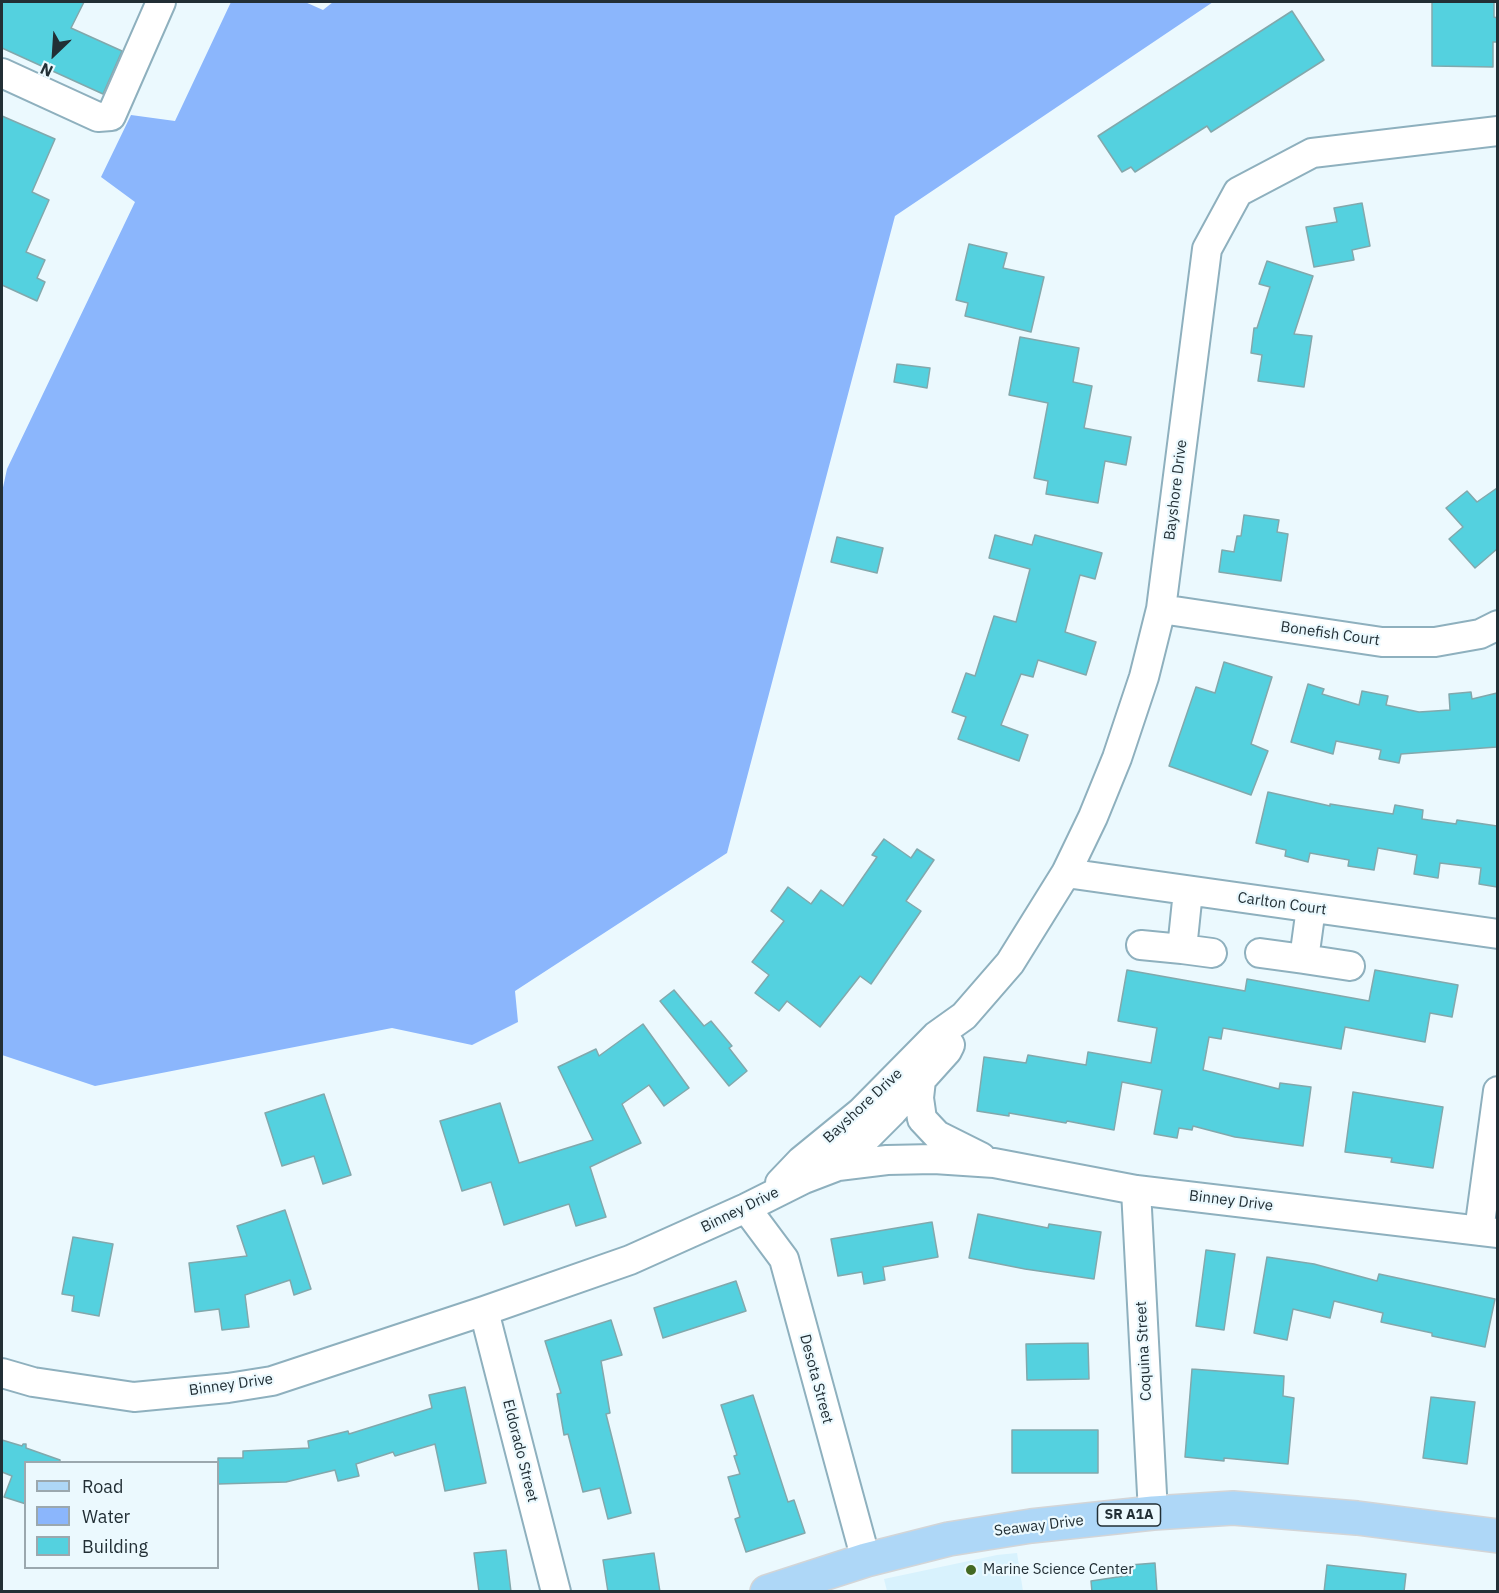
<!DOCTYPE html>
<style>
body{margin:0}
#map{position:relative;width:1499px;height:1593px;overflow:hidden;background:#ebf9fe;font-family:"IBM Plex Sans",sans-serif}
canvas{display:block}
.frame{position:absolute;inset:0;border:3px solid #222f35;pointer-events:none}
.legend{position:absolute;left:24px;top:1461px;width:195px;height:108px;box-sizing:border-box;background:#ebf9fe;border:2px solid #9ba8ae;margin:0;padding:8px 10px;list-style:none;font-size:18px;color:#222f35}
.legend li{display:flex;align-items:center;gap:12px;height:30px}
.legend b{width:30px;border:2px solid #9ba8ae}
.north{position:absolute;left:24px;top:24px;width:60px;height:60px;-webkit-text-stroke:4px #ebf9fe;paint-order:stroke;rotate:205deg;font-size:16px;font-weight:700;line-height:24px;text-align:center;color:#222f35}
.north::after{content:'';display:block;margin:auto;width:21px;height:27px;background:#222f35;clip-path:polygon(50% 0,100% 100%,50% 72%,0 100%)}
</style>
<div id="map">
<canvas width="1499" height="1593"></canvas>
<div class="frame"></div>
<ul class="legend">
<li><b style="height:8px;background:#aed7f7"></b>Road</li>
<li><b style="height:16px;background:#8bb6fc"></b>Water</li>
<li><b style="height:16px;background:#54d1df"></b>Building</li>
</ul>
<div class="north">N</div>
</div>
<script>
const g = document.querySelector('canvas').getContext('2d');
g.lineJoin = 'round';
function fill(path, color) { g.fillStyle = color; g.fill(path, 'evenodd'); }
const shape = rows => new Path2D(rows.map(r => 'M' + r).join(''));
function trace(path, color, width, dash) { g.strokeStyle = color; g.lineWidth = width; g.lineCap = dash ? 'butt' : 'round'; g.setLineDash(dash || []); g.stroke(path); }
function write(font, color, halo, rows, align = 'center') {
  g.font = font + ' "IBM Plex Sans",sans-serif'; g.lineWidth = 4.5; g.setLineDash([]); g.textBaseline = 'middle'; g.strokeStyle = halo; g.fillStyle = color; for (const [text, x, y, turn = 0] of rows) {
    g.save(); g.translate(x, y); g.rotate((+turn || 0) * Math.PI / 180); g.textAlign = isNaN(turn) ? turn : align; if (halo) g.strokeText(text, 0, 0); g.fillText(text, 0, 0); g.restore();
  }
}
fill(shape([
 [1017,1553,1023,1591,887,1591,884,1579,997,1555]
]), '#d8f2fd');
fill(shape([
 [231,2,305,2,323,10,333,2,1213,2,895,216,727,853,515,991,518,1022,472,1045,392,1028,95,1086,2,1055,2,492,7,469,135,202,101,177,131,115,175,121]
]), '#8bb6fc');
const building = shape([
 [2,2,84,2,71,28,122,51,103,94,2,48,2,2],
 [1432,2,1494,2,1494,17,1497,18,1497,42,1493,42,1493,67,1432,66,1432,2],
 [1292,11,1324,60,1211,132,1207,126,1135,172,1131,167,1122,172,1098,136,1292,11],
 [2,116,55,139,32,192,49,200,26,252,45,260,37,278,45,282,37,301,2,285,2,116],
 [1362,203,1370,246,1352,250,1354,260,1314,267,1306,227,1337,222,1334,208,1362,203],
 [969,244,1007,253,1003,268,1044,277,1031,332,965,316,968,303,956,300,969,244],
 [1267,261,1313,276,1294,334,1312,336,1304,387,1258,381,1262,355,1251,353,1254,328,1257,328,1270,287,1259,284,1267,261],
 [1020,337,1079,348,1073,382,1092,386,1084,428,1131,437,1126,465,1105,461,1098,503,1046,494,1048,481,1034,478,1048,403,1009,395,1020,337],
 [897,364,930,368,927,388,894,382,897,364],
 [1497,488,1497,549,1475,568,1449,539,1463,527,1446,508,1467,491,1477,502,1497,488],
 [1244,515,1279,520,1277,532,1288,534,1281,581,1219,572,1222,550,1234,552,1237,536,1241,536,1244,515],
 [995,535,1032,545,1035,535,1102,553,1095,579,1080,575,1065,632,1096,642,1086,675,1038,660,1033,677,1021,674,1001,725,1028,735,1019,761,958,739,966,717,952,712,966,673,975,676,994,616,1016,622,1030,569,989,558,995,535],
 [837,537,883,548,877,573,831,562,837,537],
 [1224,662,1272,677,1251,744,1268,751,1251,795,1169,766,1196,687,1215,693,1224,662],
 [1308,684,1324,689,1322,694,1359,705,1362,691,1388,696,1386,705,1419,712,1450,710,1449,694,1471,692,1472,699,1497,693,1497,747,1401,754,1399,763,1379,759,1381,750,1336,741,1333,754,1291,742,1308,684],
 [1268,792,1330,806,1330,804,1393,814,1395,805,1423,810,1422,819,1456,824,1457,820,1497,826,1497,887,1479,884,1481,868,1440,863,1438,878,1414,874,1417,855,1378,848,1374,870,1348,866,1349,860,1310,853,1308,862,1285,856,1286,850,1256,843,1268,792],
 [884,839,911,858,917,849,934,860,906,901,921,911,871,984,860,976,820,1027,787,1001,779,1011,755,993,769,975,752,962,784,921,771,911,788,887,811,904,821,890,843,906,877,857,872,855,884,839],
 [1127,970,1245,991,1247,979,1369,1001,1375,970,1458,985,1452,1017,1430,1013,1425,1042,1345,1027,1341,1049,1223,1028,1221,1039,1209,1037,1203,1070,1279,1089,1280,1083,1311,1087,1303,1146,1235,1137,1193,1126,1192,1130,1179,1128,1177,1138,1154,1134,1162,1090,1122,1082,1114,1130,1067,1121,1066,1123,1009,1113,1009,1116,977,1111,984,1057,1026,1063,1028,1055,1086,1065,1088,1052,1151,1063,1157,1028,1118,1021,1127,970],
 [674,990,704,1026,711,1021,732,1046,729,1048,747,1071,729,1086,660,1001,674,990],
 [643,1024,689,1088,664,1106,649,1085,622,1104,641,1143,590,1167,606,1217,576,1226,569,1204,504,1225,491,1182,462,1191,440,1121,500,1103,519,1163,593,1140,558,1067,596,1049,599,1056,643,1024],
 [1353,1092,1443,1107,1433,1168,1391,1162,1392,1158,1345,1152,1353,1092],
 [324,1094,351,1175,323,1184,314,1156,282,1166,265,1113,324,1094],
 [285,1210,311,1289,294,1295,290,1280,245,1295,249,1327,222,1330,219,1309,195,1312,189,1263,247,1256,237,1226,285,1210],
 [978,1214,1048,1228,1049,1224,1101,1232,1094,1279,1025,1269,969,1258,978,1214],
 [932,1222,938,1257,883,1267,885,1280,864,1284,862,1272,838,1276,831,1239,932,1222],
 [73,1237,113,1244,99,1316,72,1311,74,1296,62,1294,73,1237],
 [1206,1250,1235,1254,1224,1330,1196,1326,1206,1250],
 [1267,1257,1314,1264,1377,1281,1379,1274,1495,1299,1485,1347,1432,1336,1432,1333,1381,1322,1383,1313,1334,1301,1330,1318,1293,1309,1287,1340,1254,1333,1267,1257],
 [736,1281,746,1311,663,1338,654,1308,736,1281],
 [611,1320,622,1355,601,1361,610,1413,606,1414,631,1513,608,1519,600,1488,583,1492,568,1434,564,1435,557,1394,561,1393,545,1341,611,1320],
 [1088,1343,1089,1379,1027,1380,1026,1344,1088,1343],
 [1192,1369,1284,1376,1283,1396,1294,1398,1288,1464,1224,1458,1224,1461,1185,1457,1192,1369],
 [465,1387,486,1483,445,1491,435,1444,395,1456,393,1452,356,1464,359,1476,338,1481,335,1470,286,1482,218,1484,218,1458,243,1458,243,1451,309,1448,308,1441,348,1431,349,1434,432,1408,429,1395,465,1387],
 [753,1395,788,1502,794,1500,805,1533,746,1552,735,1519,740,1517,728,1477,740,1474,734,1456,737,1455,721,1405,753,1395],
 [1431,1397,1475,1402,1467,1464,1423,1458,1431,1397],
 [1012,1430,1098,1430,1098,1473,1012,1473,1012,1430],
 [2,1440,22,1446,23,1444,26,1444,26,1448,60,1460,60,1462,26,1462,26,1504,4,1497,12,1476,2,1472,2,1440],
 [506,1550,511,1592,479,1592,474,1553,506,1550],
 [654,1553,660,1592,608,1592,603,1560,654,1553],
 [1155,1563,1157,1592,1092,1592,1091,1581,1131,1575,1130,1565,1155,1563],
 [1327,1565,1406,1574,1404,1592,1324,1592,1327,1565]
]);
fill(building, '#54d1df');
trace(building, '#82a8ac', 1.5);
const minor = shape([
 [2,73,98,117,111,116,161,2],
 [1161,609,1382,642,1435,642,1480,634,1498,625],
 [1066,873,1498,934],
 [1141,945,1182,949,1188,891],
 [1182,949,1212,953],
 [1260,953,1304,959,1311,908],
 [1304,959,1350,966],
 [921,1080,919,1098,922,1119,937,1135,981,1157],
 [838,1166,893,1111,947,1051,950,1045],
 [780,1183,801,1161,861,1112,936,1036,964,1016,1010,963,1066,873,1093,817,1117,758,1144,677,1161,609,1207,249,1238,192,1312,153,1498,131],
 [1136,1190,1153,1513],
 [746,1208,784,1259,866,1560],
 [1479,1231,1498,1091],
 [484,1311,556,1592],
 [2,1373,33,1382,134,1397,228,1388,272,1381,484,1311,630,1260,746,1208,804,1179,838,1166,887,1160,934,1159,994,1163,1136,1190,1498,1233]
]);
const major = shape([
 [767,1592,866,1560,949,1539,1031,1526,1153,1513,1233,1508,1357,1518,1498,1536]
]);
trace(minor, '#8eb0be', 32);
trace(major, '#d3d5d7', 36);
trace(minor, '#fff', 28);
trace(major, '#aed7f7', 33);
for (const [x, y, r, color] of [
 [971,1570,6,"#436922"]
]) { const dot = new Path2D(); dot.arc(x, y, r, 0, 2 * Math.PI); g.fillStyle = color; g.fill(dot); trace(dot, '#ebf9fe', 2); }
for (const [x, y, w] of [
 [1129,1515,63]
]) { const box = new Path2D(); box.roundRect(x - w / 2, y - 11, w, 22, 4.5); g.fillStyle = '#ebf9fe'; g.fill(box); trace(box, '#222f35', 1.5); }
write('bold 14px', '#222f35', null, [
 ["SR A1A",1129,1515]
]);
write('15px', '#222f35', '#ebf9fe', [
 ["Bayshore Drive",1176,490,-83],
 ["Bonefish Court",1330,634,8],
 ["Carlton Court",1282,904,8],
 ["Bayshore Drive",863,1106,-43],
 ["Binney Drive",1231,1201,7],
 ["Binney Drive",740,1210,-26],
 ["Coquina Street",1144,1351,-93],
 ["Desota Street",816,1379,75],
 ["Binney Drive",231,1385,-8],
 ["Eldorado Street",520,1451,76],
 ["Seaway Drive",1039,1526,-7]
]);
write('15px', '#222f35', '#ebf9fe', [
 ["Marine Science Center",983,1570]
], 'left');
</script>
